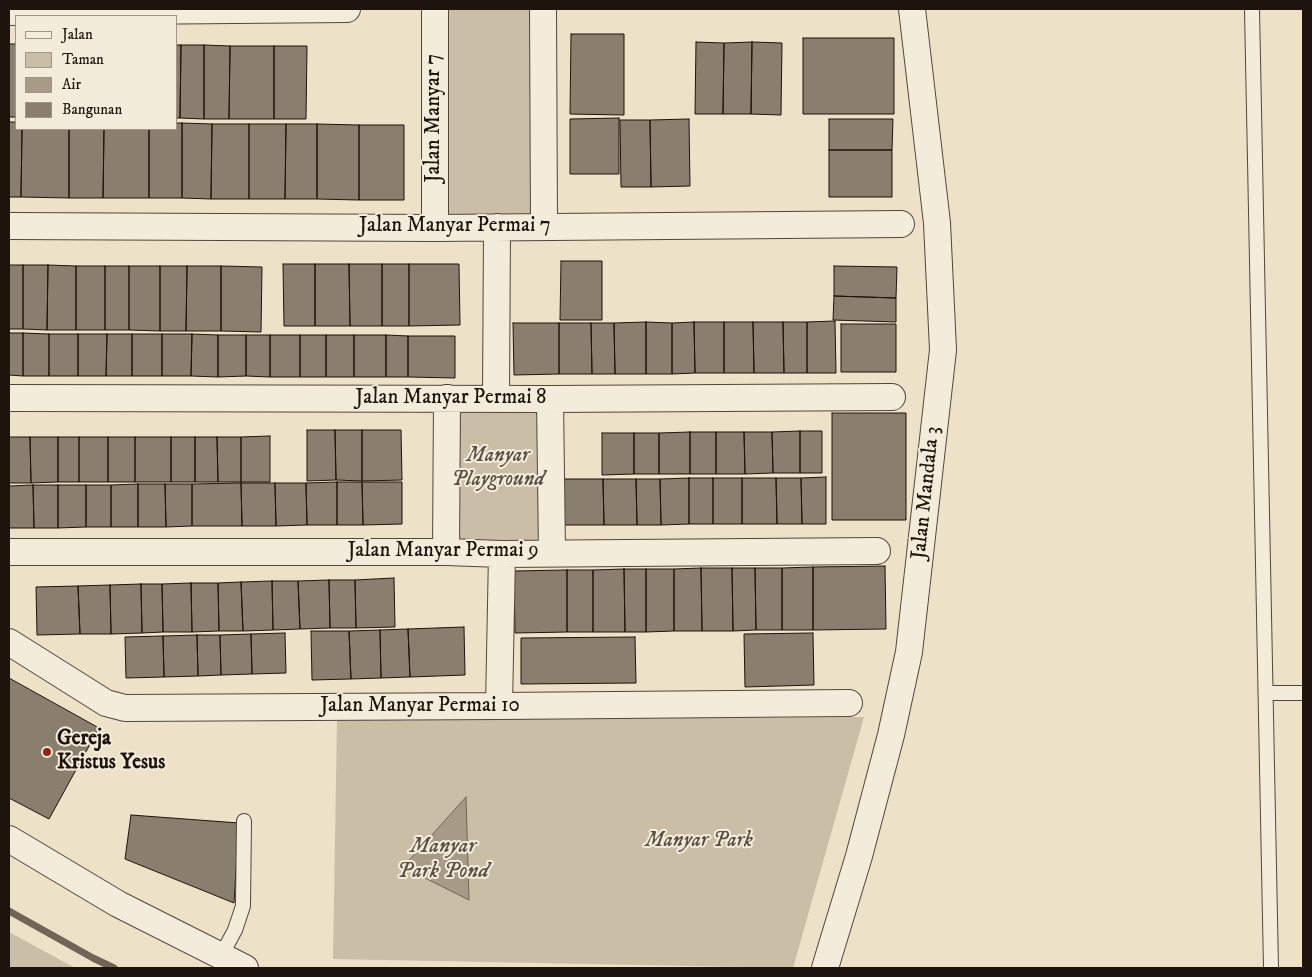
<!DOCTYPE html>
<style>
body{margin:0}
#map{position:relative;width:1312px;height:977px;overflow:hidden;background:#ede1c7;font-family:"IM FELL DW Pica",serif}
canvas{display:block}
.frame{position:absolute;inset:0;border:10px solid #1f130d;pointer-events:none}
.legend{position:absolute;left:15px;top:15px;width:162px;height:115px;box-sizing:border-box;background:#f3ecdb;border:1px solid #9e9589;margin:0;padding:6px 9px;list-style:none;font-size:15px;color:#1f130d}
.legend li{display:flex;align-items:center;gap:10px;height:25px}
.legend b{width:25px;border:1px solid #9e9589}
</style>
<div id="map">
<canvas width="1312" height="977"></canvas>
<div class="frame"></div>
<ul class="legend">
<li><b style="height:6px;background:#f3ecdb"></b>Jalan</li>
<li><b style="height:14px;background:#cabea7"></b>Taman</li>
<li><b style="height:14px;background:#a79b88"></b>Air</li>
<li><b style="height:14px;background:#8a7e6e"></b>Bangunan</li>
</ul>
</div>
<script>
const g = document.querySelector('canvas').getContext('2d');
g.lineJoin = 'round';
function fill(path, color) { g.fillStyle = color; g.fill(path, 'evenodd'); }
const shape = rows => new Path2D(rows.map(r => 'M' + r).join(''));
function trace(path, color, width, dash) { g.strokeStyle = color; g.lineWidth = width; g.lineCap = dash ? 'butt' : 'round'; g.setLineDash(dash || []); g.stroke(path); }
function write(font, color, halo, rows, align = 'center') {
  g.font = font + ' "IM FELL DW Pica",serif'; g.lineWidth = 4; g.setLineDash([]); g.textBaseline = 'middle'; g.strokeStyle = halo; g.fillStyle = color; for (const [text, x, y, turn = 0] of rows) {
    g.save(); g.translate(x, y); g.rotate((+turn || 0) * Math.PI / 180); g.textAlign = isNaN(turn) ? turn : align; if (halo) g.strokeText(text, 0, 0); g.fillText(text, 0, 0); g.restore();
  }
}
fill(shape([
 [435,9,543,9,544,226,435,228],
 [451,402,545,403,546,546,458,546],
 [864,717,793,968,333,959,337,720],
 [9,932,75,968,9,968]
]), '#cabea7');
const water = shape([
 [466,797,469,900,403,867,466,797]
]);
fill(water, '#a79b88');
trace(water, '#716557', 1);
trace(shape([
 [9,911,93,958,114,968]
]), '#716557', 7);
const building = shape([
 [571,34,624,34,624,115,570,114,571,34],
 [803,38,894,38,894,114,803,114,803,38],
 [696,42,724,43,723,114,695,114,696,42],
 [752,42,782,43,781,115,751,114,752,42],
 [752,42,751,114,723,114,724,43,752,42],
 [9,44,16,44,16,117,9,117,9,44],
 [176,45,181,45,180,118,176,118,176,45],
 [181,45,204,45,204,119,180,118,181,45],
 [204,45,230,46,229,119,204,119,204,45],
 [230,46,274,46,274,119,229,119,230,46],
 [274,46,307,46,306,119,274,119,274,46],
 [619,118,619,174,570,174,570,119,619,118],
 [689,119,690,186,651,187,650,120,689,119],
 [829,119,893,119,892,150,829,150,829,119],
 [620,120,650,120,651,187,621,187,620,120],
 [9,122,16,122,16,129,22,129,21,197,9,197,9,122],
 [176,123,182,123,182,198,149,198,149,129,176,129,176,123],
 [182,123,212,124,211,199,182,198,182,123],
 [212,124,249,124,249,199,211,199,212,124],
 [249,124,286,124,285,199,249,199,249,124],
 [286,124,317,124,317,199,285,199,286,124],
 [317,124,359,125,359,200,317,199,317,124],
 [359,125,404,125,404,200,359,200,359,125],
 [22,129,69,129,69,198,21,197,22,129],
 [69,129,104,129,103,198,69,198,69,129],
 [104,129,149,129,149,198,103,198,104,129],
 [829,150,892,150,892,197,829,197,829,150],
 [561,261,602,261,602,320,560,320,561,261],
 [283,264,315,264,315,326,284,326,283,264],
 [315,264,349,264,350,326,315,326,315,264],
 [349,264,382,264,382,326,350,326,349,264],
 [382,264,409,264,409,326,382,326,382,264],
 [409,264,459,264,460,325,409,326,409,264],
 [9,265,23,265,23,329,9,329,9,265],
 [23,265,48,265,47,330,23,329,23,265],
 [48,265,76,266,76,330,47,330,48,265],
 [76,266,105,266,105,330,76,330,76,266],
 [105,266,129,266,129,330,105,330,105,266],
 [129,266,160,266,160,331,129,330,129,266],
 [160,266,187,266,186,331,160,331,160,266],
 [187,266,221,266,221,331,186,331,187,266],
 [221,266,262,267,261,332,221,331,221,266],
 [834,266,897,267,896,298,834,296,834,266],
 [834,296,896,298,896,322,833,320,834,296],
 [835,321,836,373,807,373,807,322,835,321],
 [646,322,672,323,672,374,646,374,646,322],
 [646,322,646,374,615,374,614,323,646,322],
 [694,322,724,322,724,373,695,373,694,322],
 [694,322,695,373,672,374,672,323,694,322],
 [724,322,753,322,754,373,724,373,724,322],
 [753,322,783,322,784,373,754,373,753,322],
 [783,322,807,322,807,373,784,373,783,322],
 [513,323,559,323,559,374,514,375,513,323],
 [559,323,591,323,592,374,559,374,559,323],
 [591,323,614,323,615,374,592,374,591,323],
 [841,324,896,324,896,372,841,372,841,324],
 [9,333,23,333,23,376,9,375,9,333],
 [23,333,49,334,49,376,23,376,23,333],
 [49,334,78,334,78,376,49,376,49,334],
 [78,334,107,334,106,376,78,376,78,334],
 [107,334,132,334,132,376,106,376,107,334],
 [132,334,162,334,162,376,132,376,132,334],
 [162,334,192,334,191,376,162,376,162,334],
 [192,334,218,335,218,377,191,376,192,334],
 [218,335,246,335,246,376,218,377,218,335],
 [246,335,270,335,270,377,246,376,246,335],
 [270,335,300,335,300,377,270,377,270,335],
 [300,335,326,335,326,377,300,377,300,335],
 [326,335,354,335,354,377,326,377,326,335],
 [354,335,386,335,386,377,354,377,354,335],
 [386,335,408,336,408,377,386,377,386,335],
 [408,336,455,336,455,378,408,377,408,336],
 [832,413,906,413,906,520,832,520,832,413],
 [307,430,335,430,336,480,307,481,307,430],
 [335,430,362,430,362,481,336,480,335,430],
 [362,430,401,430,402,480,362,481,362,430],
 [800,431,822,431,822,473,800,473,800,431],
 [800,431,800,473,773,473,772,432,800,431],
 [690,432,690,474,659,474,659,433,690,432],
 [690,432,716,432,716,474,690,474,690,432],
 [716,432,744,432,745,474,716,474,716,432],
 [744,432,772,432,773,473,745,474,744,432],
 [602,433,634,433,634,474,602,475,602,433],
 [634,433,659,433,659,474,634,474,634,433],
 [270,436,270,482,241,482,241,437,270,436],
 [9,437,30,437,31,483,9,483,9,437],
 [30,437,58,437,58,482,31,483,30,437],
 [58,437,79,437,79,482,58,482,58,437],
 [79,437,108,437,108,482,79,482,79,437],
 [108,437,135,437,135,482,108,482,108,437],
 [135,437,171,437,171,482,135,482,135,437],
 [171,437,195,437,195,482,171,482,171,437],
 [195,437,217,437,218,482,195,482,195,437],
 [217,437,241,437,241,482,218,482,217,437],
 [826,477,826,524,802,524,801,478,826,477],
 [689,478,713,478,713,524,689,524,689,478],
 [689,478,689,524,661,525,660,479,689,478],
 [713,478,742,478,742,524,713,524,713,478],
 [742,478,776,478,777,524,742,524,742,478],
 [776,478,801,478,802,524,777,524,776,478],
 [564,479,603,479,604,525,564,525,564,479],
 [603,479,636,479,637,525,604,525,603,479],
 [636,479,660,479,661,525,637,525,636,479],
 [337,482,362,482,363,525,337,525,337,482],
 [337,482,337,525,307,525,306,483,337,482],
 [362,482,402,482,402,524,363,525,362,482],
 [241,483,275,483,276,526,242,526,241,483],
 [241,483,242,526,192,526,192,484,241,483],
 [275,483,306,483,307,525,276,526,275,483],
 [138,484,165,484,166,527,138,527,138,484],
 [138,484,138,527,111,527,111,485,138,484],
 [165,484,192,484,192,526,166,527,165,484],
 [33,485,58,485,58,528,34,528,33,485],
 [33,485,34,528,9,528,9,486,33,485],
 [58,485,86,485,86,527,58,528,58,485],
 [86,485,111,485,111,527,86,527,86,485],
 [885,566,886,629,813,630,813,567,885,566],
 [813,567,813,630,782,630,782,568,813,567],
 [701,568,732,568,733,631,702,631,701,568],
 [701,568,702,631,674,631,674,569,701,568],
 [732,568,755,568,756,630,733,631,732,568],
 [755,568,782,568,782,630,756,630,755,568],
 [624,569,646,569,646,632,625,632,624,569],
 [624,569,625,632,593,632,593,570,624,569],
 [646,569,674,569,674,631,646,632,646,569],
 [567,570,567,632,515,633,514,571,567,570],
 [567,570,593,570,593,632,567,632,567,570],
 [394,578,395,627,356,628,355,580,394,578],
 [329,580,355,580,356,628,330,628,329,580],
 [329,580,330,628,300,629,298,581,329,580],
 [272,581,298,581,300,629,273,630,272,581],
 [272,581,273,630,243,631,241,582,272,581],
 [241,582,243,631,219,631,218,583,241,582],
 [191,583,218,583,219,631,192,632,191,583],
 [191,583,192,632,163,632,162,584,191,583],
 [141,584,162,584,163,632,142,633,141,584],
 [141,584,142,633,111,634,110,585,141,584],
 [110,585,111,634,80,634,78,586,110,585],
 [78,586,80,634,37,635,36,587,78,586],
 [464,627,465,675,410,677,408,629,464,627],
 [408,629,410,677,381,678,380,630,408,629],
 [380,630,381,678,351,679,349,631,380,630],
 [311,631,349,631,351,679,312,680,311,631],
 [285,633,286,673,252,674,251,634,285,633],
 [813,633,814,685,745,687,744,634,813,633],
 [251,634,252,674,221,675,220,635,251,634],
 [197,635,220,635,221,675,198,676,197,635],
 [197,635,198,676,164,677,163,636,197,635],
 [163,636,164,677,126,678,125,637,163,636],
 [635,637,636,683,521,684,521,638,635,637],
 [9,678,99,728,49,819,9,798,9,678],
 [131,815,239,823,234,903,125,859,131,815]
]);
fill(building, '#8a7e6e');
trace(building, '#1f130d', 1);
const lane = shape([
 [1252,9,1271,968],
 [1266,693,1303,693],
 [221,956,235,930,243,906,244,821]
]);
const street = shape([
 [543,9,544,226],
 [9,12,347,9],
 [9,226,435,228,901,224],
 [435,228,435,9],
 [9,398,550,399,892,397],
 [496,398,497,227],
 [550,399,552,553],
 [9,552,446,552,502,554,877,551],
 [446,552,447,398],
 [9,642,106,703,125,708,499,706,849,703],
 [499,706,502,554],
 [9,839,118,904,245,968],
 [825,968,859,856,891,735,909,652,943,350,937,223,912,9]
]);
trace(lane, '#52463c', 16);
trace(street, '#52463c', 28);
trace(lane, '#f3ecdb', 14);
trace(street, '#f3ecdb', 26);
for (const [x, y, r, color] of [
 [47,752,5,"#8f2418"]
]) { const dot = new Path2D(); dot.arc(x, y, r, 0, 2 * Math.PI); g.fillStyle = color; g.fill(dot); trace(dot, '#f3ecdb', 2); }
write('21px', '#1f130d', '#f3ecdb', [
 ["Jalan Manyar 7",435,118,-90],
 ["Jalan Manyar Permai 7",455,227],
 ["Jalan Manyar Permai 8",451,399],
 ["Jalan Mandala 3",927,493,-84],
 ["Jalan Manyar Permai 9",443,552],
 ["Jalan Manyar Permai 10",420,707]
]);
write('italic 21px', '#5b4f43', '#f3ecdb', [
 ["Manyar",498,457],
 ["Playground",498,481],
 ["Manyar Park",699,842]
]);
write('bold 21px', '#1f130d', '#f3ecdb', [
 ["Gereja",57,740],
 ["Kristus Yesus",57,764]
], 'left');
write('italic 22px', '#5c5044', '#f3ecdb', [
 ["Manyar",443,847],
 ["Park Pond",443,872]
]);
</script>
